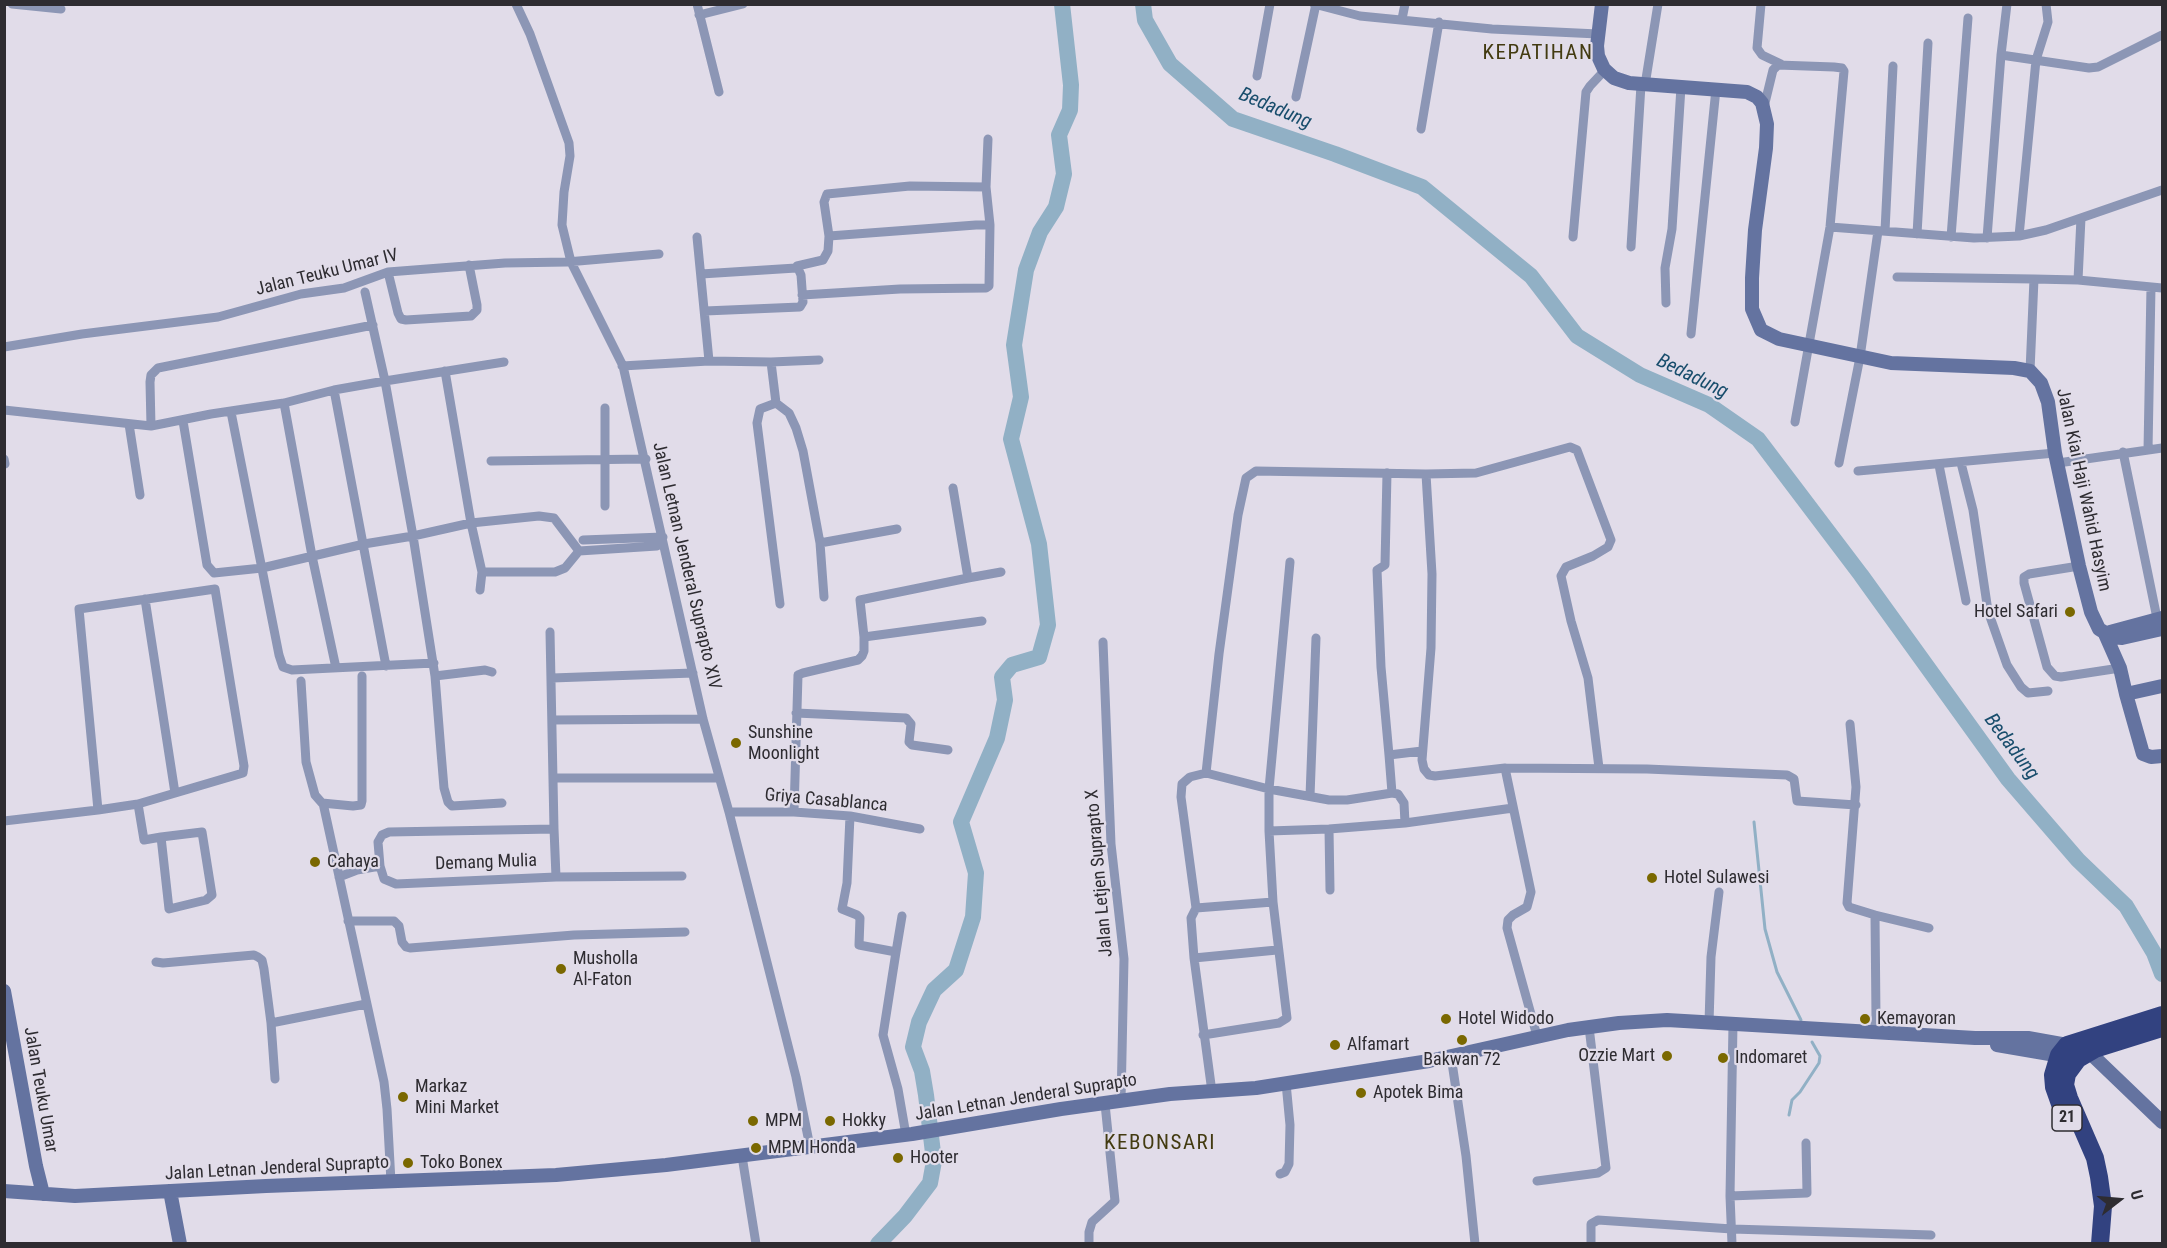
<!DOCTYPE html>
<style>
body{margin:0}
#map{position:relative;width:2167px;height:1248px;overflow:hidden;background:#e1dce9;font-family:"Roboto Condensed",sans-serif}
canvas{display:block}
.frame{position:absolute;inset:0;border:6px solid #2e2c31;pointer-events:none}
.north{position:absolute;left:2089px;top:1170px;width:60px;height:60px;-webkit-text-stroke:4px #e1dce9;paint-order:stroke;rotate:74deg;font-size:16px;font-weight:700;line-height:24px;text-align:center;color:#2e2c31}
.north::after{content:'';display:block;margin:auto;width:21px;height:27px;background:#2e2c31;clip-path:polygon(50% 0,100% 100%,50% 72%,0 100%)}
</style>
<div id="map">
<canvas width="2167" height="1248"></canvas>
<div class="frame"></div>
<div class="north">U</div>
</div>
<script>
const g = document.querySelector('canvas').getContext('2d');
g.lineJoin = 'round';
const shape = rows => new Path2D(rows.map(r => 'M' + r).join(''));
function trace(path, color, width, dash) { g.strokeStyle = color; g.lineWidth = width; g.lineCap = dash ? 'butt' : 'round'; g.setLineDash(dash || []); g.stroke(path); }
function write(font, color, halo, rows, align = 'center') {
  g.font = font + ' "Roboto Condensed",sans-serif'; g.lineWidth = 4.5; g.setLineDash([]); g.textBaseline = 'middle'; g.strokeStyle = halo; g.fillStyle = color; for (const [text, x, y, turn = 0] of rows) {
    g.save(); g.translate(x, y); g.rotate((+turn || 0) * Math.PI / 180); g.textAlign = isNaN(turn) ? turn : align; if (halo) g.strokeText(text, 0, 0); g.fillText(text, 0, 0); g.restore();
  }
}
trace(shape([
 [1754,822,1765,929,1777,972,1801,1020],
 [1789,1115,1792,1100,1800,1092,1819,1063,1820,1056,1812,1042]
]), '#91b0c5', 3);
trace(shape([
 [1143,4,1145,20,1170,64,1233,119,1335,154,1422,187,1531,276,1577,336,1640,375,1709,405,1758,439,1861,575,2008,779,2078,860,2126,906,2154,953,2162,974],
 [878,1244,905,1216,930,1183,934,1161,926,1095,922,1071,913,1047,919,1022,934,990,956,970,973,917,976,873,961,822,997,738,1005,700,1002,677,1012,665,1039,657,1048,625,1039,544,1011,439,1021,397,1014,345,1026,270,1040,232,1056,207,1064,174,1059,135,1070,110,1071,85,1062,4]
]), '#91b0c5', 16);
trace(shape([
 [12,4,61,9],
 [516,4,530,34,569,143,570,156,564,192,562,225,571,262,623,366,703,719,729,812,796,1077,810,1147],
 [697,4,719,92],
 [1314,4,1360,16,1492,29,1598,34],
 [1761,4,1757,48,1762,55,1781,64],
 [699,15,743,4],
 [1402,19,1405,4],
 [2001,55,2089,68,2098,67,2162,35],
 [1257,76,1270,4],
 [1645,85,1658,4],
 [1296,97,1316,4],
 [1764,107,1773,70,1778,65,1834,67,1842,68,1844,71,1830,227,1795,422],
 [1421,129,1439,22],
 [1830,227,1974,238,2019,236,2046,230,2162,190],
 [1885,231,1893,66],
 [1917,234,1928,43],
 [829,236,976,225,990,225],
 [2019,236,2036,60,2048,22,2046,4],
 [697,237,709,361],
 [1573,237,1586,92,1590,86,1605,70],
 [1951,237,1968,18],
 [1987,238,2001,55,2007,4],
 [1631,247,1641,85],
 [797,266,823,260,828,251,829,236,824,202,827,194,910,186,986,187],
 [388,272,398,313,401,319,406,320,471,316,477,310,477,305,469,265],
 [701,274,796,268,797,266,801,275,803,302,800,307,705,311],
 [1897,277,2034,279],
 [2078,280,2081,218],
 [365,292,385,381,413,536,435,676],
 [802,295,900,289,986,288,989,286,990,225,986,187,988,139],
 [1666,303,1665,268,1672,229,1681,87],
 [1691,334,1716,89],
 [4,347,82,334,218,317,301,294,344,288,388,272,505,263,567,262,659,254],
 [771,362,776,403,789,413,796,428,803,451,820,543,824,597],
 [622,366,709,361,771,362,819,360],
 [445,371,471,523,482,572,480,590],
 [2030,371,2034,279,2078,280,2162,288],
 [334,390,386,666],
 [284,403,312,556,336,668],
 [776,403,760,409,757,423,780,604],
 [605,408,605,506],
 [4,410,151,426,211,414,284,403,334,390,385,381,504,362],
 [231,412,279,655,283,667,292,670,434,663],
 [183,421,207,565,214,573,262,568,364,544,413,536,471,523,539,516,554,518,579,551,657,546],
 [129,424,140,495],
 [151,426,150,382,151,375,158,368,373,325],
 [2148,450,2151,287],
 [2123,452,2158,623],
 [4,459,5,464],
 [491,461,646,459],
 [1839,463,1860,357,1878,231],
 [1961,463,1973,510,1988,611,2007,665,2021,687,2028,693,2048,691],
 [2058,463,2162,448],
 [1939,465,1966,601],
 [1858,471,2055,453],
 [1387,473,1385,565,1377,570,1381,667,1389,755,1422,751],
 [1426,474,1476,473,1570,447,1577,450,1611,540,1608,547,1593,556,1566,567,1561,576,1571,621,1588,678,1599,768],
 [583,540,663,537],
 [820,543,897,529],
 [2079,566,2029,574,2024,577,2024,583,2047,667,2055,676,2061,677,2120,668],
 [482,572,555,572,565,568,579,551],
 [968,578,1001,572],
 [145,599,175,793],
 [550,632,554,829],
 [864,637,982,621],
 [1103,642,1111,844,1124,959,1121,1102],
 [492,672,485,670,435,676,441,752,444,788,448,802,452,806,502,803],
 [552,678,693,673],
 [301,681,306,762,315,795,322,803,353,806,361,805,362,801,362,676],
 [796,713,906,718,911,724,909,742,912,745,948,750],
 [552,720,703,719],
 [1850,724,1856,787,1847,903,1849,907,1875,915,1876,1018,1874,1031],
 [1389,755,1392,793],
 [1505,768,1647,769,1787,775,1794,779,1797,801,1856,805],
 [1206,773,1269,789,1329,800,1347,800,1392,793,1398,794,1404,803,1405,823],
 [554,778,719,778],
 [1310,796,1316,638],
 [323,803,384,1082,387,1109,391,1182],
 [138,804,144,840,161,837,202,832,212,895,206,900,169,909,161,837],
 [729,812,794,812,850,816,920,829],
 [794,812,798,675,803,673,858,660,862,656,864,651,864,637,860,600,968,578,953,488],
 [850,816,847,883,842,909,857,915,860,918,859,945,896,952,883,1035,898,1089,906,1135],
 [4,821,98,810,138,804,243,773,244,766,215,589,79,609,98,810],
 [554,829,556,877,396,884,384,879,380,866,378,842,382,835,389,832,554,829],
 [1329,829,1330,890],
 [1269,831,1329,829,1405,823,1513,808],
 [339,877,357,870,380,866],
 [556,877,682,876],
 [1196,908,1273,902],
 [1875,915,1929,928],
 [348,921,394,921,399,926,402,942,406,947,410,948,574,935,685,932],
 [896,952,902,916],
 [1194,958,1277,950],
 [156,962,163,963,254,955,258,957,262,960,264,969,271,1023,366,1004],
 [271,1023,275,1079],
 [1709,1023,1711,957,1719,892],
 [1203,1035,1279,1023,1287,1018,1273,902,1269,831,1269,789,1290,562],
 [1451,1056,1466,1156,1475,1244],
 [1212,1092,1194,958,1191,918,1196,908,1181,797,1182,784,1190,777,1206,773,1219,654,1238,515,1246,478,1256,471,1426,474,1432,574,1431,648,1422,760,1424,769,1429,775,1435,776,1505,768,1531,892,1527,907,1513,915,1508,920,1507,928,1537,1036],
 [742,1156,756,1244],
 [1280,1174,1285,1172,1289,1164,1290,1125,1286,1083],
 [1537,1181,1598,1173,1606,1168,1589,1027],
 [1730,1196,1807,1193,1806,1143],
 [1089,1244,1089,1232,1092,1222,1115,1201,1105,1104],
 [1591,1244,1591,1224,1598,1220,1732,1229,1931,1235],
 [1732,1244,1730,1196,1733,1024]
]), '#8c96b5', 9);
trace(shape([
 [1602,4,1597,46,1598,56,1604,69,1614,78,1629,83,1747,92,1757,97,1762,103,1767,124,1766,148,1755,230,1752,278,1752,309,1761,330,1779,339,1891,363,2014,368,2030,371,2041,383,2048,402,2055,453,2079,566,2091,612,2099,629,2112,637,2122,638,2162,629],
 [2110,632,2162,618],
 [2105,634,2120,668,2126,694,2162,686],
 [2126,694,2143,754,2151,757,2162,756],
 [4,991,36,1166,43,1194],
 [1997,1045,2067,1057],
 [4,1191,75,1196,266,1186,556,1175,666,1165,912,1134,1061,1109,1170,1094,1256,1088,1429,1061,1568,1030,1619,1023,1667,1020,1975,1038,2028,1038,2067,1045,2089,1052,2162,1122],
 [170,1191,180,1244]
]), '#6473a0', 14);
trace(shape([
 [2060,1104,2054,1087,2053,1075,2059,1055,2067,1045,2162,1015],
 [2100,1244,2103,1206,2099,1177,2095,1158,2069,1098,2065,1085,2067,1074,2078,1059,2095,1049,2162,1028]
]), '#324280', 18);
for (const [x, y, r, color] of [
 [2070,612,6,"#7a6800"],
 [736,743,6,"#7a6800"],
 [315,862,6,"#7a6800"],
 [1652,878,6,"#7a6800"],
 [561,969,6,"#7a6800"],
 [1446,1019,6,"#7a6800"],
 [1865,1019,6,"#7a6800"],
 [1462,1040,6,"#7a6800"],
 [1335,1045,6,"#7a6800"],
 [1667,1056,6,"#7a6800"],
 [1723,1058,6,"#7a6800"],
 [1361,1093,6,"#7a6800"],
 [403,1097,6,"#7a6800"],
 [753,1121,6,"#7a6800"],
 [830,1121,6,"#7a6800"],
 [756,1148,6,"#7a6800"],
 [898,1158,6,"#7a6800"],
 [408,1163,6,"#7a6800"]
]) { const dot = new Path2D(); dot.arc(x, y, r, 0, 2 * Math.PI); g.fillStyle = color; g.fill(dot); trace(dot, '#e1dce9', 2); }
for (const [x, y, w] of [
 [2067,1118,30]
]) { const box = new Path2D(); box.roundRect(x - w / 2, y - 13, w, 26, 4.5); g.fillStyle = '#e1dce9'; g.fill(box); trace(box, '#2e2c31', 1.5); }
write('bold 16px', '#2e2c31', null, [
 ["21",2067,1118]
]);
write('18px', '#2e2c31', '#e1dce9', [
 ["Jalan Teuku Umar IV",327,273,-14],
 ["Jalan Kiai Haji Wahid Hasyim",2083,490,78],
 ["Jalan Letnan Jenderal Suprapto XIV",686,566,77],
 ["Griya Casablanca",826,801,5],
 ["Demang Mulia",486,863,-2],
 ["Jalan Letjen Suprapto X",1100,873,-95],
 ["Jalan Teuku Umar",40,1090,80],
 ["Jalan Letnan Jenderal Suprapto",1026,1098,-9],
 ["Jalan Letnan Jenderal Suprapto",277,1169,-3]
]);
write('18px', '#2e2c31', '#e1dce9', [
 ["Hotel Safari",2058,612,"right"],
 ["Sunshine",748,733],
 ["Moonlight",748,754],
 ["Cahaya",327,862],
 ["Hotel Sulawesi",1664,878],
 ["Musholla",573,959],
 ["Al-Faton",573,980],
 ["Hotel Widodo",1458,1019],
 ["Kemayoran",1877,1019],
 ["Alfamart",1347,1045],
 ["Ozzie Mart",1655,1056,"right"],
 ["Indomaret",1735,1058],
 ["Bakwan 72",1462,1060,"center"],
 ["Markaz",415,1087],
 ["Mini Market",415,1108],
 ["Apotek Bima",1373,1093],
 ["MPM",765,1121],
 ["Hokky",842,1121],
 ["MPM Honda",768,1148],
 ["Hooter",910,1158],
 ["Toko Bonex",420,1163]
], 'left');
write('italic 20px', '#184d6c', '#e1dce9', [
 ["Bedadung",1275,109,23],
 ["Bedadung",1692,377,26],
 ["Bedadung",2011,747,53]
]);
g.letterSpacing = '1.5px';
write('21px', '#433b11', '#e1dce9', [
 ["KEPATIHAN",1538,54],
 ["KEBONSARI",1160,1144]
]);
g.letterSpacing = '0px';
</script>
